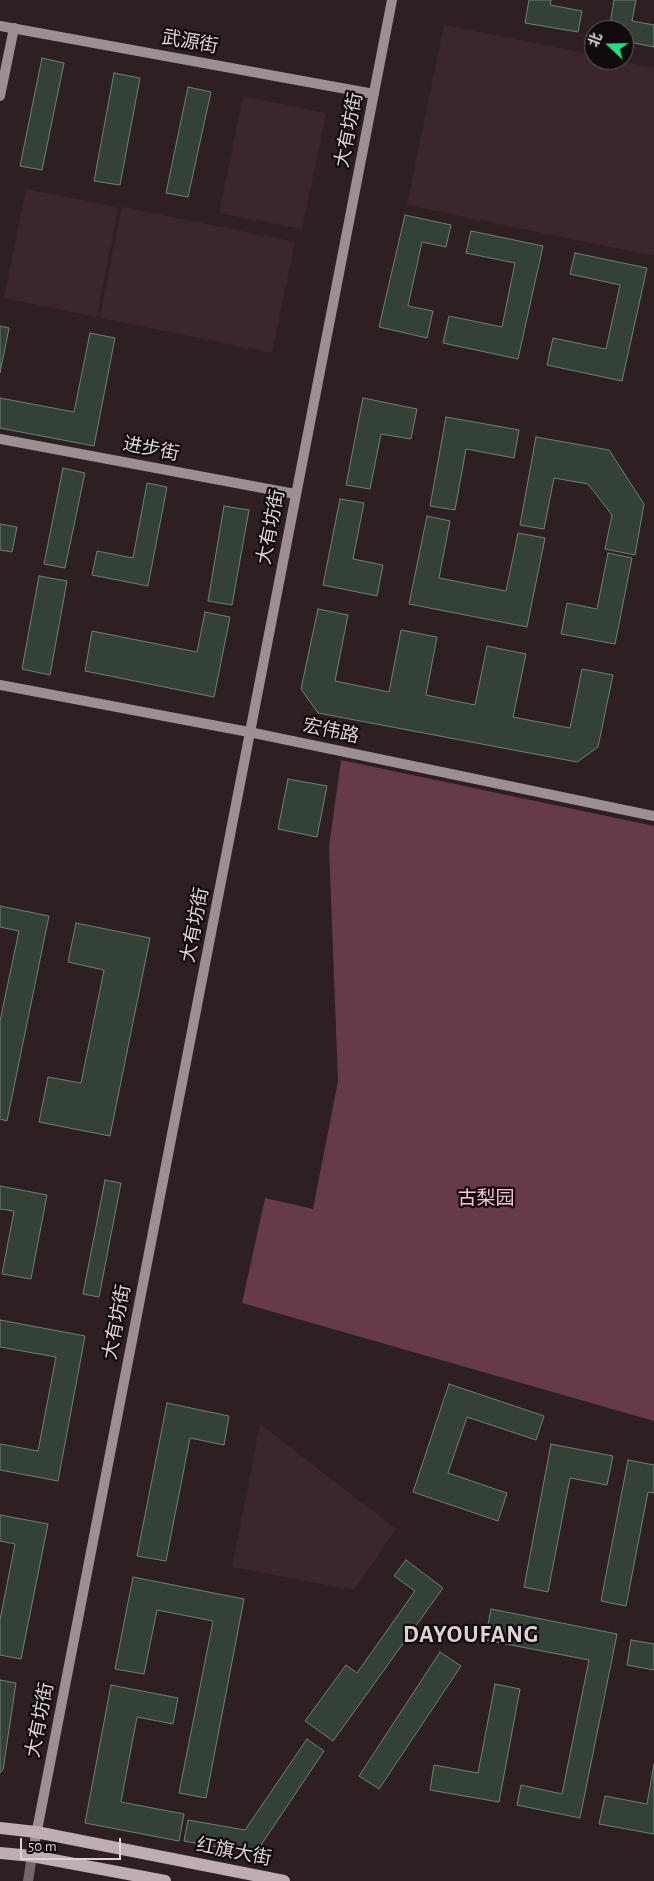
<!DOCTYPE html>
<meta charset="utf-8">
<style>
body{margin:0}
#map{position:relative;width:654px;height:1881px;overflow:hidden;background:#2e1f23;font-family:"Alegreya Sans","Noto Sans SC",sans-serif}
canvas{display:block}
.north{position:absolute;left:584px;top:20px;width:50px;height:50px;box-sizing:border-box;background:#120b0d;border:1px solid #635b5d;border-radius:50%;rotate:291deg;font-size:14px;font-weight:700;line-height:20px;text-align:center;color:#ddd2d5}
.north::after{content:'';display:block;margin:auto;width:18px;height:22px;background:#2ed883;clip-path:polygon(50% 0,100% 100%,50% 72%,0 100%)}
.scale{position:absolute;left:20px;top:1838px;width:101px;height:22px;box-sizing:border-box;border:2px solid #ddd2d5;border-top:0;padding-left:6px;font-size:15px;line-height:18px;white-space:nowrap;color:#ddd2d5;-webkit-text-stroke:4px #120b0d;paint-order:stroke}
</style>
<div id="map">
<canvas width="654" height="1881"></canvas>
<div class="north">北</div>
<div class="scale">50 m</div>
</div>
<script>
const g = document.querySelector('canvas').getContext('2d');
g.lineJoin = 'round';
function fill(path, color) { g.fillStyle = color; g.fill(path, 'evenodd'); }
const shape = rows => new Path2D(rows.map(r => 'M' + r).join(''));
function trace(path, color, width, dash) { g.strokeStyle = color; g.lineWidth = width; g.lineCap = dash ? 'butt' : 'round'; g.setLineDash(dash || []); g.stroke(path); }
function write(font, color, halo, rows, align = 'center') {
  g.font = font + ' "Alegreya Sans","Noto Sans SC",sans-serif'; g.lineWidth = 4.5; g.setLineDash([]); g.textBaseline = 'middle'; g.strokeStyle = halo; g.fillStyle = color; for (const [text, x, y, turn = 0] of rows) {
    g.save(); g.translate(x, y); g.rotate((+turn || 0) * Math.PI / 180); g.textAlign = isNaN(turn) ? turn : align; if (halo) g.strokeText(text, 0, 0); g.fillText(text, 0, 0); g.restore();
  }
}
fill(shape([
 [444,25,594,55,594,60,616,60,654,68,654,256,407,205],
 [243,96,326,113,302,229,219,213],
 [26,189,118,207,97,317,4,298],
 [122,207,295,242,272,353,100,318],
 [260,1424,396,1529,354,1590,232,1567]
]), '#3b262b');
fill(shape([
 [341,760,654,826,654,1421,242,1303,265,1198,313,1209,338,1081,329,847]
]), '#663a46');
const building = shape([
 [529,0,551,0,550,5,582,11,578,32,525,23,529,0],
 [614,0,636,0,632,21,654,25,654,47,624,41,624,30,609,30,614,0],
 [42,58,64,63,42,170,20,166,42,58],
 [114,73,140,78,120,185,94,181,114,73],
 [188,87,211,92,188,197,166,193,188,87],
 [405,215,451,225,446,247,422,242,408,306,433,311,427,338,379,327,405,215],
 [471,231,543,246,518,359,443,343,449,316,502,327,515,263,466,253,471,231],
 [575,253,647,268,622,381,547,365,553,338,606,349,620,285,570,274,575,253],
 [0,326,9,328,0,373,0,326],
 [90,333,115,338,94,446,0,428,0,398,74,412,90,333],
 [363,398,417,409,411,439,381,434,370,489,346,485,363,398],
 [446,417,519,430,514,458,466,449,455,510,430,506,446,417],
 [536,437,609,450,644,504,635,555,605,549,612,515,588,484,554,478,544,529,520,525,536,437],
 [63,468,85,473,65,568,44,564,63,468],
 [147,483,167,487,148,586,92,575,97,551,133,558,147,483],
 [340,499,364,503,353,559,383,565,377,596,323,585,340,499],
 [224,506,249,510,232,605,208,601,224,506],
 [427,516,450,521,439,578,506,591,518,533,545,538,527,627,409,604,427,516],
 [0,524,17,527,12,552,0,550,0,524],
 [608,553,632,558,615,644,561,634,567,603,597,609,608,553],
 [39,576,67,581,50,675,22,669,39,576],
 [318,609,348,615,335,681,389,692,401,630,437,637,426,695,475,705,487,646,526,654,513,717,570,728,582,669,613,675,598,747,577,762,318,713,301,689,318,609],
 [205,612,230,617,214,697,85,671,92,631,197,652,205,612],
 [288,779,327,786,317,837,278,829,288,779],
 [0,906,49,916,7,1121,0,1119,0,1021,19,931,0,927,0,906],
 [76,923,150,938,110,1136,39,1122,48,1077,81,1083,104,970,68,962,76,923],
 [105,1180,121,1183,99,1297,83,1294,105,1180],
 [0,1186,47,1195,31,1279,2,1274,14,1211,0,1209,0,1186],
 [0,1320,85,1336,58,1481,0,1470,0,1444,38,1451,56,1357,0,1347,0,1320],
 [449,1384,544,1416,536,1440,467,1417,448,1473,507,1493,498,1521,413,1492,449,1384],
 [167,1403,229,1416,224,1445,190,1438,166,1561,137,1556,167,1403],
 [551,1444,613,1456,607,1485,570,1478,548,1592,524,1587,551,1444],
 [628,1460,654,1465,654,1493,648,1492,626,1606,601,1601,628,1460],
 [0,1515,48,1524,21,1659,0,1655,0,1620,15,1544,0,1541,0,1515],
 [406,1560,443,1588,333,1741,305,1721,346,1665,357,1673,415,1591,394,1576,406,1560],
 [133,1577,244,1599,206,1798,179,1793,213,1621,157,1610,144,1674,115,1669,133,1577],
 [491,1609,617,1634,580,1818,517,1805,521,1785,562,1794,589,1660,485,1640,491,1609],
 [631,1640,654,1644,654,1670,627,1665,631,1640],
 [440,1652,461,1666,379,1789,359,1776,440,1652],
 [0,1680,16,1683,3,1770,0,1773,0,1680],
 [495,1684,520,1689,499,1802,430,1790,434,1765,478,1773,495,1684],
 [111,1685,178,1698,173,1724,137,1717,121,1802,184,1814,179,1841,85,1823,111,1685],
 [307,1739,324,1751,255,1854,184,1841,188,1820,245,1830,307,1739],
 [654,1764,654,1834,599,1824,605,1796,647,1804,654,1764]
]);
fill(building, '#334137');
trace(building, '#718075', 1);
trace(shape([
 [28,1881,32,1856]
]), '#70686a', 10);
trace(shape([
 [0,26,374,94],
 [0,96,14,28],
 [0,439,295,494],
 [0,685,249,732,654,816],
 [32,1856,392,0]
]), '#9c8f92', 10);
trace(shape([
 [0,1828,36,1832,284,1881],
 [0,1853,32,1856,165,1881]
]), '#beadb1', 12);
write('19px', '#ddd2d5', '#120b0d', [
 ["武源街",190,42,10],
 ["大有坊街",349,130,-79],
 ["进步街",151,449,11],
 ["大有坊街",271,527,-79],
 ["宏伟路",331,731,12],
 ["大有坊街",195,925,-79],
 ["大有坊街",117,1322,-79],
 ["大有坊街",40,1720,-79],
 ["红旗大街",234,1852,11]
]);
write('19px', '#f9c4d1', '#120b0d', [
 ["古梨园",486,1198]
]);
g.letterSpacing = '1px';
write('bold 24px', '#ddd2d5', '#120b0d', [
 ["DAYOUFANG",471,1635]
]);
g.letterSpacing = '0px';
</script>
